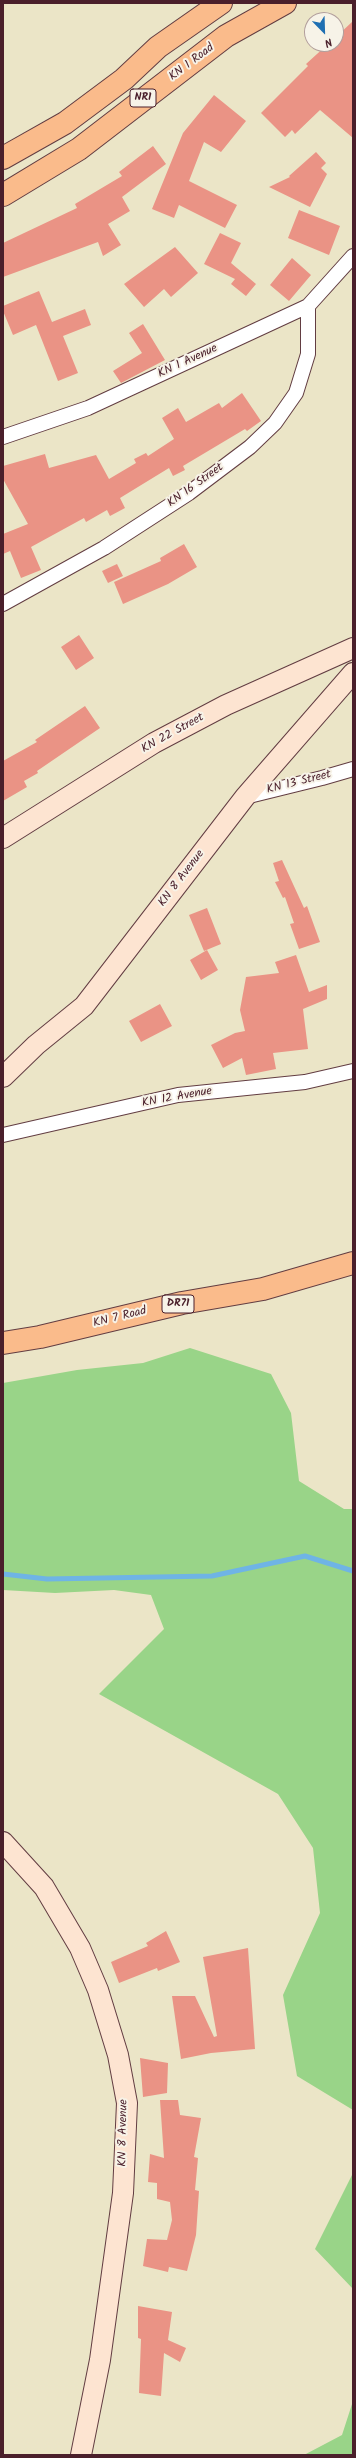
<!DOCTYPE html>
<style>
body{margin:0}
#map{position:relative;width:356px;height:2458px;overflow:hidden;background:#ebe5c7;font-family:Kalam,sans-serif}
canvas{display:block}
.frame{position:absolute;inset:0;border:4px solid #4a1f2b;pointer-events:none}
.north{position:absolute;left:304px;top:12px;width:40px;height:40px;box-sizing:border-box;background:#f7f3e8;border:1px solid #b29e9c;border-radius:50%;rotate:157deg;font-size:11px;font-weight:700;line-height:16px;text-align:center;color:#4a1f2b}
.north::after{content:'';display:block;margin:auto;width:14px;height:18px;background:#1f6fb2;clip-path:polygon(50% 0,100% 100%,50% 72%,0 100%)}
</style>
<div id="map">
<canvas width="356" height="2458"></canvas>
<div class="frame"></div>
<div class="north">N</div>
</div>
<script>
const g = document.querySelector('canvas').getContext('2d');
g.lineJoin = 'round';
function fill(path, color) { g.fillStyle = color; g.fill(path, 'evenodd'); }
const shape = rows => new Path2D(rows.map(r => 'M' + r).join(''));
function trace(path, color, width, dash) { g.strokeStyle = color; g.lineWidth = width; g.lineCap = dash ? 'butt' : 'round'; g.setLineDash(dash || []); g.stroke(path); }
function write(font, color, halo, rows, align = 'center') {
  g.font = font + ' Kalam,sans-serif'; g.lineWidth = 4; g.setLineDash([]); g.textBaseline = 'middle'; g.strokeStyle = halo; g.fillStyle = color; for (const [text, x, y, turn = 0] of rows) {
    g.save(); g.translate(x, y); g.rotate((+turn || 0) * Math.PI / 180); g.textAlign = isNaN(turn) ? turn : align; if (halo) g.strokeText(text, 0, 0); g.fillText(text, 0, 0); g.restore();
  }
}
fill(shape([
 [190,1348,271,1374,291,1413,299,1481,344,1509,353,1509,353,2110,297,2076,283,1995,320,1913,313,1848,278,1794,99,1694,164,1629,151,1595,114,1590,55,1593,3,1590,3,1383,77,1370,143,1363],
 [353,2173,353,2289,315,2249],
 [353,2401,353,2455,304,2455,342,2435]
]), '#99d488');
trace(shape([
 [3,1574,47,1579,212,1576,305,1556,353,1571]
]), '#6fb4e5', 5);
fill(shape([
 [353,21,353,138,320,110,295,134,292,130,285,137,261,113,308,66,306,64,328,44,336,44,336,37],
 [214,95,246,121,221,152,204,142,189,181,237,205,225,228,179,205,174,218,152,209,183,133],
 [153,146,166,164,122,197,130,211,108,224,121,245,103,256,98,242,3,277,3,243,77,208,75,204,122,176,119,172],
 [316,152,326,163,321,168,327,174,310,207,269,187,290,177,289,176],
 [299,210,340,226,329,255,288,238],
 [220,233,241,243,231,263,256,284,246,296,231,284,235,279,204,264],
 [175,247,198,273,171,297,164,289,144,307,124,284],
 [292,258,311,275,289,301,270,285],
 [39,291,52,322,85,309,91,325,63,336,78,373,58,381,36,325,13,335,3,311,3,306],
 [143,324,165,360,121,383,113,371,142,353,129,333],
 [242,393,261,421,247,431,245,429,183,466,185,470,173,476,169,468,120,498,125,508,110,516,107,510,86,522,84,518,31,547,41,570,21,578,10,551,3,554,3,534,28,524,3,479,3,466,45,454,49,468,96,455,109,479,136,463,134,459,146,453,148,456,174,439,162,418,178,408,186,422,219,403,222,408],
 [184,544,197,567,168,584,123,604,114,582,161,561,160,558],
 [117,564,123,576,108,583,102,571],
 [79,635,94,658,76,670,61,647],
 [85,706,100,728,37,771,38,773,24,781,27,787,3,801,3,761,37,742,35,740],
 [282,860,304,908,307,906,320,942,299,949,290,924,294,923,285,897,283,898,275,882,279,881,273,863],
 [207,908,221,944,204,951,189,915],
 [207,950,218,970,201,980,190,960],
 [296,955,309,992,327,985,327,999,303,1009,308,1049,273,1053,276,1069,246,1075,242,1058,223,1068,211,1045,235,1033,245,1031,240,1010,246,977,279,973,275,962],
 [160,1004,172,1026,141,1042,129,1021],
 [166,1931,180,1962,158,1971,157,1968,119,1983,111,1962,148,1946,146,1943],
 [248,1948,255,2049,211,2053,181,2059,172,1996,195,1996,214,2037,217,2036,203,1957],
 [140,2058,168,2063,167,2093,143,2097],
 [160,2100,178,2100,180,2115,201,2118,194,2157,198,2158,195,2190,199,2191,196,2235,187,2271,169,2267,168,2272,143,2266,147,2239,167,2240,172,2220,170,2202,157,2199,157,2183,148,2182,150,2154,164,2158],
 [138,2306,172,2312,168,2340,186,2348,180,2362,164,2353,161,2396,139,2393,141,2339,138,2338]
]), '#ea9385');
const street = shape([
 [3,437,88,408,308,306,353,256],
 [3,604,104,548,189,493,250,447,275,423,296,393,308,354,308,306],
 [245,797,322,778,353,769],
 [3,1135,178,1095,305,1082,353,1071]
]);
const secondary = shape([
 [3,838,154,743,226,705,353,648],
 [3,1077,36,1045,84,1006,245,797,353,673],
 [3,1842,44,1887,80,1948,98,1990,118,2055,127,2103,123,2193,100,2360,81,2455]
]);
const primary = shape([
 [3,1343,40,1337,182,1303,263,1289,353,1263]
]);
const highway = shape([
 [3,158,65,123,124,79,158,47,221,3],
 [3,195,79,149,226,36,285,3]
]);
trace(street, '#623d42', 16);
trace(secondary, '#623d42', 22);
trace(primary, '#623d42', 24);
trace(highway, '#623d42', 24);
trace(street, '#fff', 14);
trace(secondary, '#fde4d1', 20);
trace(primary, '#fabb8b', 22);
trace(highway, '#fabb8b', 22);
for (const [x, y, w] of [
 [143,98,26],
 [178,1304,32]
]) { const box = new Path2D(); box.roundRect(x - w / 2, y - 9, w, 18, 3); g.fillStyle = '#f7f3e8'; g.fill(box); trace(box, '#4a1f2b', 1); }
write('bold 11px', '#4a1f2b', null, [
 ["NR1",143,98],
 ["DR71",178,1304]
]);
write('12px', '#4a1f2b', '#f7f3e8', [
 ["KN 1 Road",192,63,-37],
 ["KN 1 Avenue",188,362,-25],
 ["KN 16 Street",196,486,-36],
 ["KN 22 Street",173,734,-29],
 ["KN 13 Street",299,783,-14],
 ["KN 8 Avenue",182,879,-53],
 ["KN 12 Avenue",177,1098,-10],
 ["KN 7 Road",120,1318,-14],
 ["KN 8 Avenue",124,2133,-89]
]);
</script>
